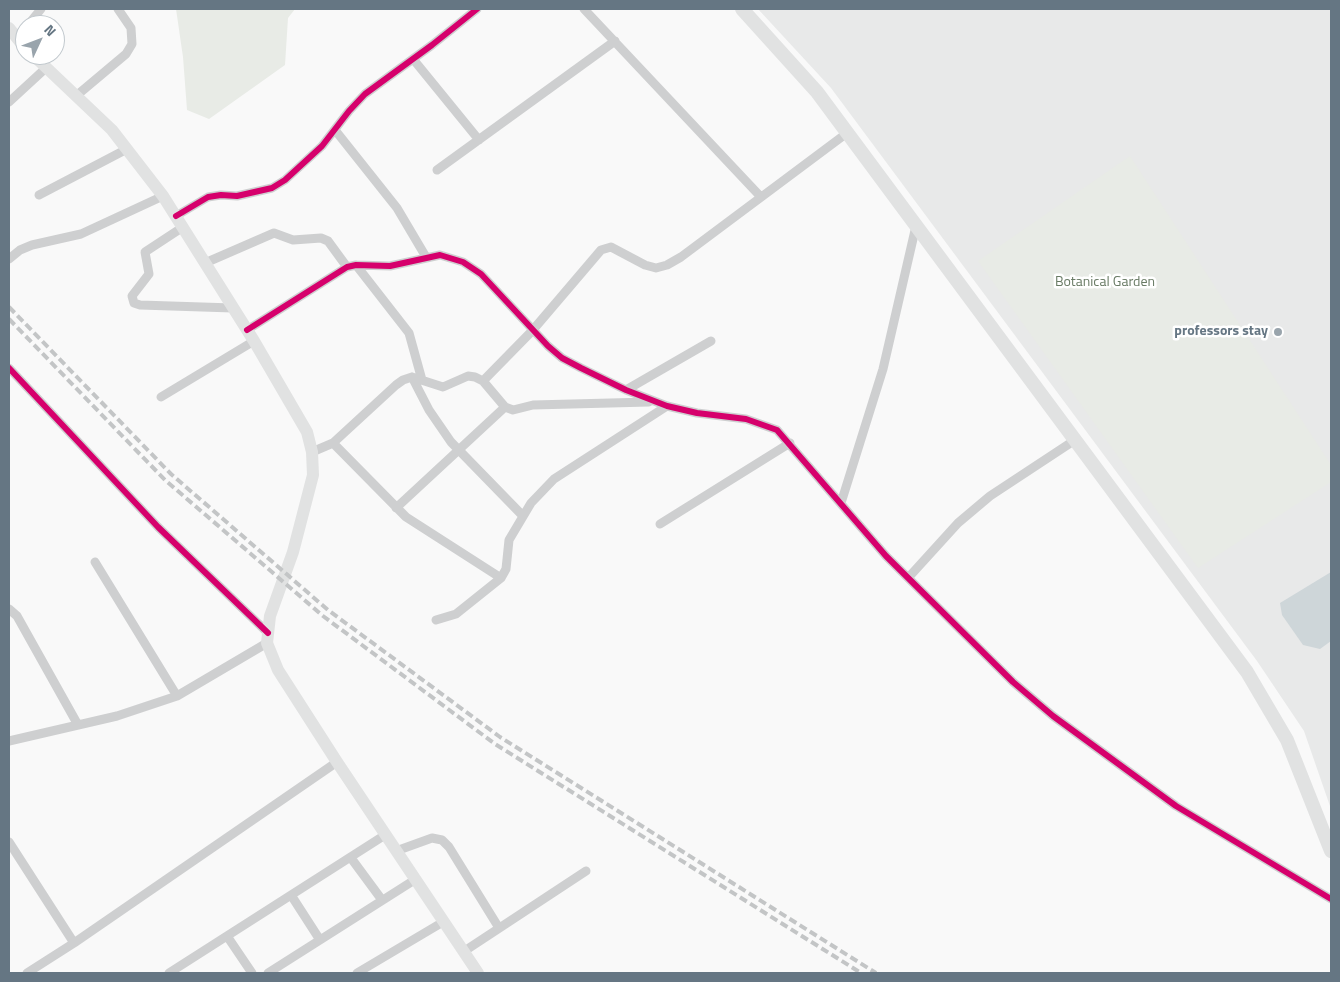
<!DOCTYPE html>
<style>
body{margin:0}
#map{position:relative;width:1340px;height:982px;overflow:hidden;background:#f9f9f9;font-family:"Titillium Web",sans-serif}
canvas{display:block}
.frame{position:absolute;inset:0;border:10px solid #657683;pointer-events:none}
.north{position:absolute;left:15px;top:15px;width:50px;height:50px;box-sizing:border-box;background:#fff;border:1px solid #c1c8cd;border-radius:50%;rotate:47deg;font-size:14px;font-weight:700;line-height:20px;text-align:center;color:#657683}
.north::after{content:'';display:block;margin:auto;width:18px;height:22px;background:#99a4ac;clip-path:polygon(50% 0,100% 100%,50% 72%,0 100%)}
</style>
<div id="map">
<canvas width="1340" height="982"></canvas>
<div class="frame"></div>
<div class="north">N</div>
</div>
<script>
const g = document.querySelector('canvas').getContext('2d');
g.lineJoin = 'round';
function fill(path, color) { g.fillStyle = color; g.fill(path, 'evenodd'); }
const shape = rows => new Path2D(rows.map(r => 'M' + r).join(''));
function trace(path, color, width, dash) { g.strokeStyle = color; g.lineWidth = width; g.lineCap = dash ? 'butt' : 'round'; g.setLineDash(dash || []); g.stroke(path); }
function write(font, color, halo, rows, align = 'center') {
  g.font = font + ' "Titillium Web",sans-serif'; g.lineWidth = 5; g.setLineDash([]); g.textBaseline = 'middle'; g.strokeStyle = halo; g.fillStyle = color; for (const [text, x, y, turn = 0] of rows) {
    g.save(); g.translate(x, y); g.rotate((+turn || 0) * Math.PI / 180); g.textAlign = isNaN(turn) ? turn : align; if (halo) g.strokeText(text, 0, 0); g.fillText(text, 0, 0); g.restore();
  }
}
fill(shape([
 [758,9,1331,9,1331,809,1304,731,1257,661,831,88]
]), '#e8e9e9');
fill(shape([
 [176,9,295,9,288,18,285,65,209,119,187,110,183,57],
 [1130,156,1331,465,1331,482,1198,568,978,261]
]), '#e8ebe6');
fill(shape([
 [1331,572,1331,641,1320,649,1303,645,1282,615,1280,603]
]), '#ced6d9');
trace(shape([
 [584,9,760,196],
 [28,25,41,9],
 [413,59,479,140],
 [76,96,126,54,132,44,131,28,118,9],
 [9,102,47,67],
 [335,130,397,208,426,257],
 [437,170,615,41],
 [39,195,127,149],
 [176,216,208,197,221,195,237,196,272,188,285,180,322,146,349,111,365,94,432,45,477,9],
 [183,227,145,252,149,274,132,296,134,303,140,305,233,308],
 [9,259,20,250,32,245,81,234,163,196],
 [205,263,274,233,293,240,321,238,328,241,347,267],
 [356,265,409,333,422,380],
 [247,330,347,267,356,265,390,266,440,255,463,262,481,274,548,346,562,358,581,368,626,390,667,406,697,413,746,419,777,430,886,556,1013,682,1053,716,1176,806,1331,899],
 [9,368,158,527,268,633],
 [412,377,429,410,451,442,523,516],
 [483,381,532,331,601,250,611,247,645,265,656,268,667,265,681,257,847,133],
 [626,390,711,341],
 [161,397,254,341],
 [333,443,406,517,501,578],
 [312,452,333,443,396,385,403,380,412,377,443,387,468,376,475,377,483,381,505,407,513,410,533,405,649,402],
 [841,503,883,369,916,226],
 [396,508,505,407],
 [660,524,790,443],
 [95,562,177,696],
 [908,578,958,523,990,496,1075,440],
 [9,609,17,616,78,725],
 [436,620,456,614,501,578,506,569,509,540,531,503,554,479,667,406],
 [9,741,117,716,177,696,267,643],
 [9,842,74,943,27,973],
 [396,851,432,838,442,840,449,847,499,928],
 [351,858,382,900],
 [291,895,320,940],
 [227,936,252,973],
 [74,943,337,762],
 [463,952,586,871],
 [169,973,385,835],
 [268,973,416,879],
 [357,973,443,922]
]), '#cecfd0', 9);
trace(shape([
 [9,28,25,48],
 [33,55,112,130,163,196,254,341,307,432,312,452,313,475,293,552,270,616,267,643,278,670,337,762,478,973]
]), '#e1e2e2', 12);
trace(shape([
 [742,9,817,92,1247,672,1287,740,1331,851]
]), '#e1e2e2', 14);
trace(shape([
 [9,307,171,474,328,610,500,737,876,973],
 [9,319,165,480,323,616,495,744,861,973]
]), '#c3c5c6', 4, [8, 4]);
trace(shape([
 [176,216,208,197,221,195,237,196,272,188,285,180,322,146,349,111,365,94,432,45,477,9],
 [247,330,347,267,356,265,390,266,440,255,463,262,481,274,548,346,562,358,581,368,626,390,667,406,697,413,746,419,777,430,886,556,1013,682,1053,716,1176,806,1331,899],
 [9,368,158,527,268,633]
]), '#d6006c', 6);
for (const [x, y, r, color] of [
 [1278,332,5,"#99a4ac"]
]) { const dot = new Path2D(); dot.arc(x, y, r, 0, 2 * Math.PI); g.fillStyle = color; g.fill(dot); trace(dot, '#fff', 2); }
write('14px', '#687a64', '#fff', [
 ["Botanical Garden",1105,283]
]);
write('bold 14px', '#657683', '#fff', [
 ["professors stay",1268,332]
], 'right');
</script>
